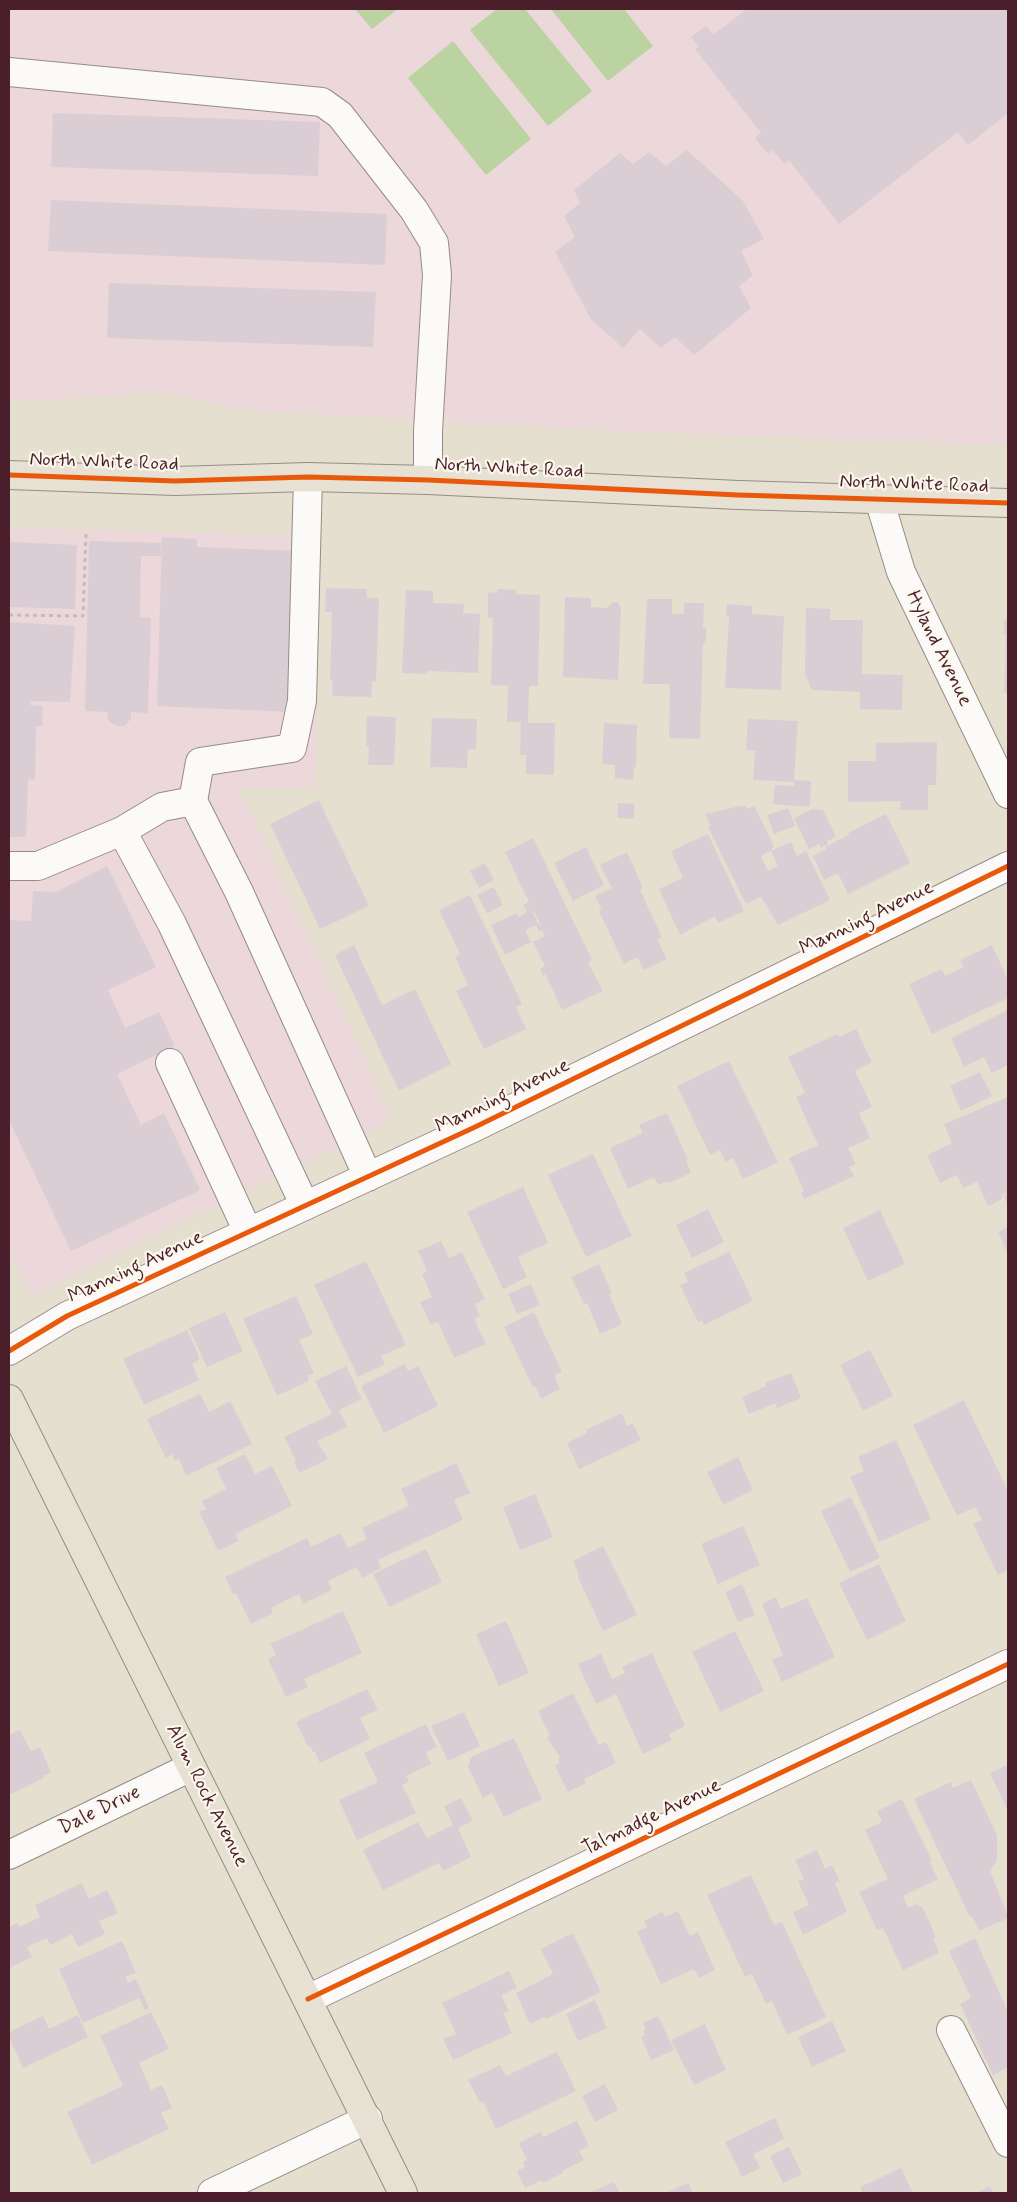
<!DOCTYPE html>
<style>
body{margin:0}
#map{position:relative;width:1017px;height:2202px;overflow:hidden;background:#e5dfcf;font-family:Mynerve,sans-serif}
canvas{display:block}
.frame{position:absolute;inset:0;border:10px solid #4a1f2b;pointer-events:none}
</style>
<div id="map">
<canvas width="1017" height="2202"></canvas>
<div class="frame"></div>
</div>
<script>
const g = document.querySelector('canvas').getContext('2d');
g.lineJoin = 'round';
function fill(path, color) { g.fillStyle = color; g.fill(path, 'evenodd'); }
const shape = rows => new Path2D(rows.map(r => 'M' + r).join(''));
function trace(path, color, width, dash) { g.strokeStyle = color; g.lineWidth = width; g.lineCap = dash ? 'butt' : 'round'; g.setLineDash(dash || []); g.stroke(path); }
function write(font, color, halo, rows, align = 'center') {
  g.font = font + ' Mynerve,sans-serif'; g.lineWidth = 4.5; g.setLineDash([]); g.textBaseline = 'middle'; g.strokeStyle = halo; g.fillStyle = color; for (const [text, x, y, turn = 0] of rows) {
    g.save(); g.translate(x, y); g.rotate((+turn || 0) * Math.PI / 180); g.textAlign = isNaN(turn) ? turn : align; if (halo) g.strokeText(text, 0, 0); g.fillText(text, 0, 0); g.restore();
  }
}
fill(shape([
 [9,9,1008,9,1008,445,619,431,246,410,168,394,148,393,35,401,9,400],
 [9,528,322,536,314,788,239,787,393,1120,31,1295,9,1249]
]), '#ecd7da');
fill(shape([
 [355,9,398,9,372,29],
 [497,9,525,9,592,91,548,126,470,30],
 [551,9,624,9,653,46,608,81],
 [453,41,531,139,486,175,408,78]
]), '#bbd3a0');
fill(shape([
 [747,9,1008,9,1008,113,968,145,958,132,839,224,789,160,785,164,773,150,768,154,755,138,761,133,695,49,699,47,691,37,706,26,713,35],
 [53,113,320,122,318,176,51,167],
 [687,150,743,201,764,239,741,251,753,275,739,286,751,308,694,355,675,337,661,348,640,329,623,348,591,319,555,252,575,237,564,216,580,203,574,190,620,153,633,164,649,152,666,166],
 [51,200,387,214,385,265,48,251],
 [109,283,376,292,373,347,107,338],
 [162,537,197,539,197,547,298,551,292,712,157,706],
 [89,541,161,543,161,556,141,556,140,617,151,618,148,713,131,712,131,719,124,726,117,726,111,723,107,719,108,712,85,711],
 [9,542,77,545,75,609,9,607],
 [326,588,367,589,367,598,379,598,376,681,372,682,371,697,332,696,333,680,330,681,332,612,325,612],
 [497,589,516,590,516,594,540,595,538,686,529,686,528,723,555,723,554,775,526,774,526,755,520,755,521,722,507,722,508,686,491,685,493,618,488,618,488,592,497,593],
 [406,590,433,591,433,603,464,604,463,613,480,614,478,673,427,671,427,674,402,673],
 [565,597,591,598,591,607,607,608,613,602,618,602,621,608,618,680,563,677],
 [647,599,672,599,672,614,684,614,684,603,704,603,703,628,706,628,706,643,703,643,700,739,669,738,670,684,643,684],
 [727,604,752,606,752,614,784,616,781,690,725,688,729,616,726,616],
 [806,608,830,609,830,620,863,620,862,674,903,675,902,710,860,709,860,692,812,690,805,674],
 [1008,618,1008,693,1004,693,1006,634,1004,634,1004,621],
 [9,622,75,626,70,702,31,701,30,705,43,706,42,726,36,726,35,780,28,779,26,837,9,837],
 [367,716,396,717,394,765,368,765,369,747,366,746],
 [432,718,477,719,476,749,468,749,467,768,430,767],
 [748,719,798,721,794,780,811,781,810,807,773,804,775,785,794,786,794,782,753,780,755,751,746,750],
 [604,723,637,725,636,767,634,767,633,780,615,778,615,765,602,764],
 [937,742,936,785,928,785,928,810,900,810,901,801,848,802,848,761,876,761,876,743],
 [319,800,369,906,320,929,270,824],
 [618,803,634,804,634,819,617,818],
 [740,806,746,806,747,809,754,806,774,846,772,848,772,850,761,856,768,871,778,866,771,851,791,842,797,856,806,851,830,900,778,925,761,897,746,904,708,827,711,826,705,814],
 [788,808,795,826,774,834,767,815],
 [812,809,823,810,836,837,827,841,828,844,821,848,819,844,809,849,794,818],
 [886,814,910,863,848,894,838,873,824,880,813,856,826,849,825,847,849,835,848,833],
 [708,834,744,911,718,923,715,916,680,935,659,889,683,878,671,851],
 [533,838,592,960,588,962,603,991,562,1010,545,974,543,976,540,969,545,966,533,942,545,936,542,930,539,932,536,925,525,930,531,942,505,955,491,925,517,913,518,917,527,912,523,905,529,902,505,852],
 [532,910,533,910,540,923,538,924],
 [586,847,604,885,573,901,554,863],
 [627,852,643,888,640,890,662,937,657,939,667,959,644,970,637,957,624,964,599,911,602,910,595,896,612,888,600,865],
 [485,863,494,880,479,888,470,871],
 [107,866,156,967,108,990,125,1028,159,1012,175,1046,117,1074,141,1125,164,1113,200,1190,71,1251,9,1120,9,920,31,921,33,891,56,892],
 [494,887,503,905,487,913,477,895],
 [470,895,522,1004,516,1007,526,1029,484,1049,456,991,468,985,455,957,460,954,439,910],
 [354,945,382,1005,415,989,451,1064,399,1091,335,955],
 [992,945,1008,980,1008,998,932,1034,909,984,942,969,945,976,964,967,960,960],
 [1008,1010,1008,1065,992,1073,984,1057,964,1067,951,1038],
 [856,1029,872,1062,855,1071,872,1107,859,1113,870,1138,848,1148,856,1164,849,1167,854,1176,804,1199,801,1193,804,1191,789,1158,818,1145,796,1097,805,1093,788,1057,837,1034,839,1037],
 [729,1061,778,1162,743,1179,733,1158,726,1162,720,1150,710,1155,677,1086],
 [980,1072,992,1096,961,1111,950,1086],
 [1008,1097,1008,1192,1001,1196,1002,1199,988,1206,977,1182,963,1188,957,1175,940,1183,927,1155,952,1143,944,1124],
 [667,1113,688,1160,686,1161,691,1173,669,1183,668,1181,658,1185,654,1177,628,1189,610,1148,643,1133,639,1125],
 [593,1154,632,1236,586,1257,548,1175],
 [523,1187,548,1243,518,1257,527,1277,503,1289,467,1212],
 [1008,1194,1008,1206,1004,1196],
 [708,1209,724,1242,692,1258,676,1225],
 [880,1210,905,1264,868,1281,843,1228],
 [1008,1227,1008,1254,998,1232],
 [441,1241,449,1258,462,1252,485,1299,475,1304,480,1316,474,1319,486,1344,454,1358,438,1322,431,1325,420,1302,432,1297,422,1274,427,1271,418,1251],
 [729,1252,753,1301,704,1325,702,1321,698,1322,680,1285,688,1282,684,1273],
 [366,1261,406,1345,381,1356,385,1364,358,1377,314,1285],
 [599,1264,612,1293,609,1294,622,1324,600,1334,587,1303,584,1304,571,1277],
 [531,1284,540,1305,517,1314,508,1294],
 [296,1296,313,1334,299,1340,314,1373,308,1375,308,1381,277,1396,243,1319],
 [225,1312,243,1351,207,1367,189,1328],
 [534,1312,562,1372,554,1375,560,1389,541,1399,535,1386,533,1387,504,1327],
 [187,1330,198,1354,199,1360,192,1364,199,1380,144,1405,123,1359],
 [870,1350,893,1396,863,1411,840,1365],
 [405,1364,408,1371,418,1366,438,1406,384,1433,361,1386],
 [346,1366,362,1399,339,1410,347,1427,317,1441,328,1459,299,1473,294,1461,296,1461,284,1437,332,1414,315,1381],
 [791,1373,801,1398,777,1408,776,1403,749,1414,742,1397,766,1386,765,1383],
 [200,1394,209,1412,230,1401,252,1444,186,1476,179,1459,175,1461,172,1454,166,1458,147,1419],
 [964,1400,1008,1491,1008,1570,998,1575,973,1524,982,1520,975,1507,957,1516,913,1425],
 [622,1413,627,1426,633,1424,641,1440,579,1469,567,1443,587,1433,586,1430],
 [896,1440,931,1519,879,1542,850,1477,864,1471,858,1457],
 [245,1454,255,1474,272,1466,292,1506,235,1534,239,1541,218,1551,199,1512,206,1509,202,1501,226,1489,216,1468],
 [738,1457,753,1490,723,1505,707,1472],
 [456,1463,470,1493,454,1500,463,1520,378,1560,381,1568,362,1578,357,1567,328,1581,332,1590,303,1604,299,1594,271,1608,273,1613,251,1624,236,1593,233,1594,225,1577,307,1538,311,1547,340,1533,348,1548,367,1539,362,1528,409,1506,401,1489],
 [535,1494,553,1537,520,1550,503,1507],
 [851,1497,880,1558,850,1572,821,1511],
 [743,1526,760,1565,718,1584,701,1544],
 [603,1546,637,1615,603,1631,577,1575,579,1575,573,1561],
 [426,1549,442,1582,389,1607,373,1574],
 [879,1564,906,1621,867,1640,839,1583],
 [742,1584,755,1615,738,1622,725,1592],
 [776,1597,781,1609,807,1598,835,1657,782,1682,772,1660,783,1655,762,1604],
 [343,1611,362,1653,304,1679,308,1687,286,1697,268,1659,276,1655,270,1644],
 [506,1621,529,1673,499,1686,476,1634],
 [735,1631,764,1691,720,1712,692,1652],
 [652,1653,685,1726,669,1734,672,1740,643,1754,616,1694,596,1704,578,1664,601,1654,612,1679,625,1673,622,1667],
 [367,1689,378,1710,360,1718,370,1739,320,1763,315,1752,313,1752,310,1746,308,1747,296,1722],
 [573,1693,599,1745,606,1742,616,1763,584,1779,586,1783,568,1792,555,1766,560,1763,558,1758,560,1757,547,1738,550,1736,538,1711],
 [464,1712,480,1746,448,1761,431,1726],
 [426,1724,437,1747,426,1752,431,1764,406,1776,409,1782,402,1785,416,1813,357,1840,339,1800,378,1782,364,1753],
 [20,1730,31,1751,40,1747,51,1772,43,1776,44,1778,9,1795,9,1735],
 [514,1738,542,1799,504,1817,492,1793,483,1798,468,1767,471,1757],
 [1008,1765,1008,1811,990,1773],
 [971,1780,997,1835,997,1861,990,1871,1008,1916,1008,1918,979,1931,972,1916,970,1917,914,1799,951,1782,953,1788],
 [461,1798,473,1821,458,1828,471,1857,443,1871,439,1863,383,1890,363,1850,418,1822,427,1838,453,1825,444,1806],
 [902,1799,932,1861,930,1863,938,1879,903,1896,908,1908,917,1904,919,1907,922,1906,936,1937,933,1939,939,1953,903,1970,883,1928,877,1930,859,1892,888,1879,865,1830,882,1822,877,1811],
 [817,1850,825,1869,832,1865,840,1881,835,1883,847,1912,803,1935,793,1912,809,1905,798,1881,804,1879,795,1860],
 [751,1875,774,1925,782,1922,826,2017,787,2035,772,2001,766,2004,752,1974,745,1977,707,1895],
 [82,1883,89,1899,107,1890,118,1913,99,1921,105,1934,78,1947,72,1934,50,1945,47,1938,27,1947,32,1957,9,1968,9,1927,17,1923,20,1927,40,1917,35,1905],
 [678,1911,690,1936,698,1932,715,1970,699,1978,694,1969,661,1984,637,1932,647,1927,644,1921,662,1912,665,1917],
 [573,1933,601,1992,546,2019,545,2017,530,2024,516,1993,553,1974,541,1949],
 [975,1938,1008,2012,1008,2067,993,2075,960,2004,971,1998,949,1951],
 [122,1941,136,1973,125,1977,128,1983,136,1979,149,2008,145,2010,139,1998,83,2023,59,1969],
 [509,1971,517,1988,501,1995,509,2011,503,2013,512,2033,453,2060,443,2039,456,2034,442,2003],
 [595,2000,607,2028,578,2041,566,2014],
 [151,2012,169,2049,139,2063,151,2090,162,2085,172,2108,161,2113,169,2129,92,2165,67,2112,123,2086,100,2036],
 [78,2015,88,2037,23,2068,9,2037,9,2032,43,2016,49,2029],
 [658,2016,674,2050,651,2060,641,2037,645,2036,643,2031,646,2029,643,2023],
 [832,2021,846,2051,812,2067,798,2037],
 [705,2024,726,2070,694,2085,671,2040],
 [557,2052,576,2091,496,2129,483,2101,480,2103,468,2080,500,2065,506,2076],
 [605,2084,618,2110,595,2122,582,2096],
 [775,2118,784,2139,753,2154,760,2168,742,2177,725,2142],
 [577,2121,589,2146,579,2151,584,2160,562,2171,563,2173,543,2183,542,2180,525,2188,517,2171,525,2167,523,2162,527,2160,519,2143,541,2132,543,2137],
 [789,2147,802,2174,783,2183,770,2156],
 [901,2168,913,2193,863,2193,860,2187],
 [614,2182,620,2193,589,2193],
 [688,2183,693,2193,666,2193],
 [990,2186,993,2193,975,2193]
]), '#daced4');
const minor = shape([
 [9,72,322,102,340,115,414,210,434,243,437,275,428,431,428,480],
 [308,477,302,701,292,748,200,762,193,801,239,892,368,1177],
 [879,499,901,572,1008,794],
 [122,831,172,924,305,1206],
 [9,866,38,866,122,831,162,807,193,801],
 [170,1063,248,1232],
 [9,1351,67,1316,473,1128,1008,866],
 [9,1855,191,1767],
 [308,1999,1008,1664],
 [951,2030,1008,2143],
 [212,2193,368,2119]
]);
const major = shape([
 [9,475,175,481,308,477,428,480,738,495,1008,503],
 [9,1399,403,2193]
]);
trace(minor, '#968c86', 30);
trace(major, '#968c86', 30);
trace(shape([
 [9,615,83,616,86,533]
]), '#c2bcbb', 3, [4, 4]);
trace(minor, '#fbfaf8', 28);
trace(major, '#e7e1d4', 28);
trace(shape([
 [9,475,175,481,308,477,428,480,738,495,1008,503],
 [9,1351,67,1316,473,1128,1008,866],
 [308,1999,1008,1664]
]), '#e8590c', 5);
write('20px', '#4a1f2b', '#fbf7ec', [
 ["North White Road",104,463,2],
 ["North White Road",509,469,3],
 ["North White Road",914,485,2],
 ["Hyland Avenue",938,649,64],
 ["Manning Avenue",867,919,-26],
 ["Manning Avenue",503,1097,-26],
 ["Manning Avenue",136,1268,-25],
 ["Alum Rock Avenue",206,1796,63],
 ["Dale Drive",100,1811,-26],
 ["Talmadge Avenue",652,1818,-26]
]);
</script>
